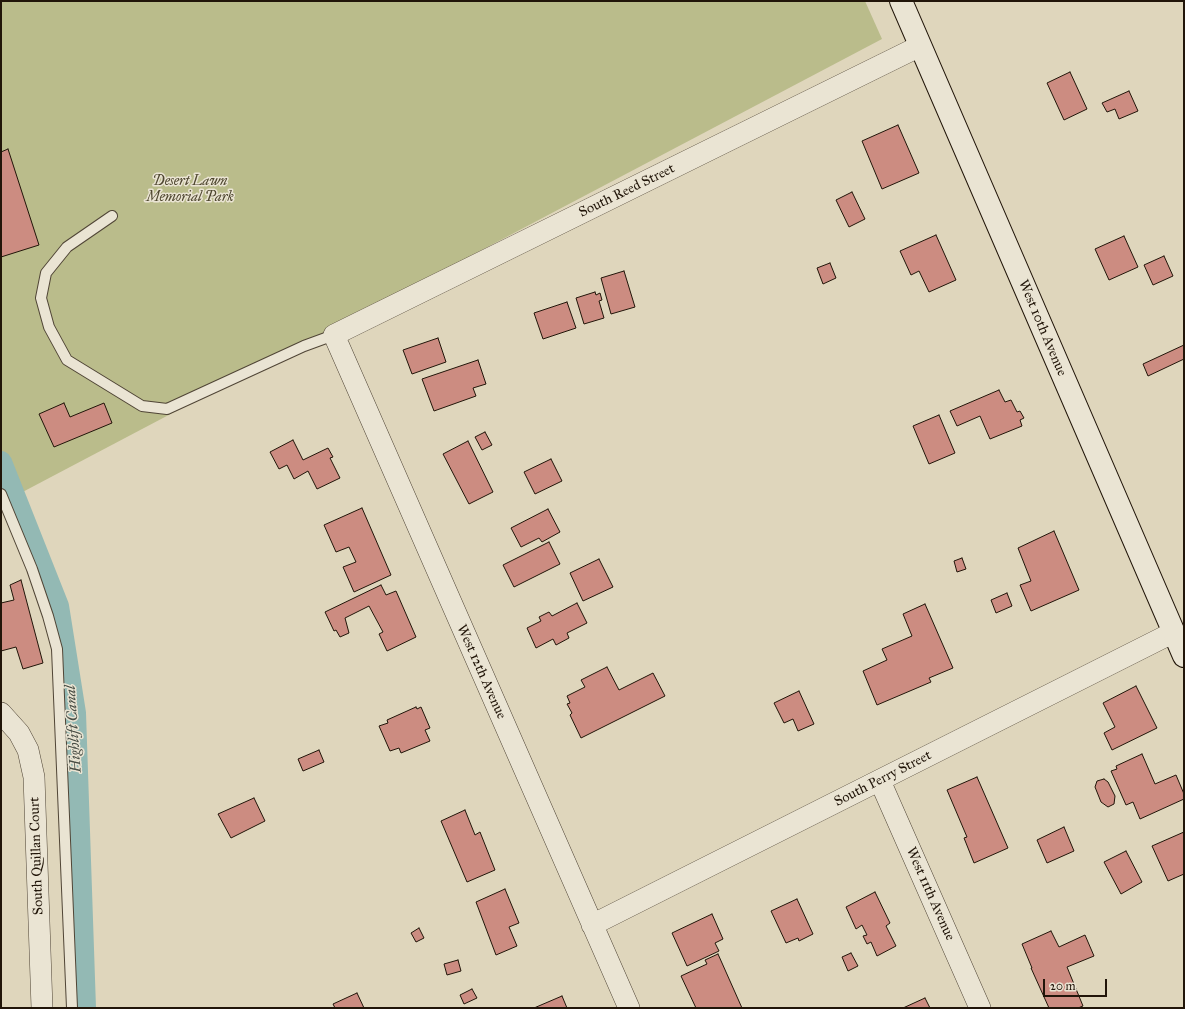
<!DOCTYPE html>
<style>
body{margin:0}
#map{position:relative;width:1185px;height:1009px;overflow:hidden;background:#dfd6bc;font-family:"IM FELL Great Primer",serif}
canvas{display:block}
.frame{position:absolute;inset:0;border:2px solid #211509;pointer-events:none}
.scale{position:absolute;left:1043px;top:979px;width:64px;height:18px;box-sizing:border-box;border:2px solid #211509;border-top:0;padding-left:5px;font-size:12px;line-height:14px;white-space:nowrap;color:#211509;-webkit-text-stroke:3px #eae4d3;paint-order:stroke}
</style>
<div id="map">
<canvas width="1185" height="1009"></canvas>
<div class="frame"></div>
<div class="scale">20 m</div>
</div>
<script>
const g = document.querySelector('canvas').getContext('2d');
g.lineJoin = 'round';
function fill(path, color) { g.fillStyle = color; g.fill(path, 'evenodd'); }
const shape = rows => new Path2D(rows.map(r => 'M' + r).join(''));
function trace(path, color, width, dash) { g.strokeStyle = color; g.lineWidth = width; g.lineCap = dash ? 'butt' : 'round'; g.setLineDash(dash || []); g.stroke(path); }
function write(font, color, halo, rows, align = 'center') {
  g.font = font + ' "IM FELL Great Primer",serif'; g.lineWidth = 3; g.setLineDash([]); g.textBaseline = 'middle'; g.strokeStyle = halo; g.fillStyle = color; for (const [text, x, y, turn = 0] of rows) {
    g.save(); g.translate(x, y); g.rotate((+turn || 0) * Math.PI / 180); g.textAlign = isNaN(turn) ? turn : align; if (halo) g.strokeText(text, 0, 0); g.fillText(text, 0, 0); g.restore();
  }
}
fill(shape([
 [1,1,865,1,882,39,15,496,1,456]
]), '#babc8b');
trace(shape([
 [1,462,58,606,75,713,85,1008]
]), '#93b9b4', 22);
const building = shape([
 [1070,72,1087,109,1064,120,1047,83,1070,72],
 [1129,91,1138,111,1119,119,1115,109,1107,112,1102,103,1129,91],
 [898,125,919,173,882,189,862,141,898,125],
 [8,149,39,245,1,257,1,152,8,149],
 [852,192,865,219,849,227,836,200,852,192],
 [936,235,956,280,929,292,919,271,911,275,900,251,936,235],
 [1124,236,1138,267,1109,280,1095,249,1124,236],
 [1164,256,1173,276,1153,285,1144,265,1164,256],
 [830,263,836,278,823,284,817,268,830,263],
 [624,271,635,307,611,314,601,278,624,271],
 [595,292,596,295,600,293,602,300,599,301,604,318,584,324,576,298,595,292],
 [567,302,576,328,543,339,534,313,567,302],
 [438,338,446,362,412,374,403,350,438,338],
 [1184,345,1184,359,1148,376,1143,364,1184,345],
 [478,360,486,384,473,388,476,396,434,411,422,379,478,360],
 [999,390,1005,402,1011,400,1017,412,1020,411,1024,418,1020,420,1022,426,990,439,980,416,957,426,950,411,999,390],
 [64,403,70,417,104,403,112,423,54,447,39,414,64,403],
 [939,415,955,453,929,464,913,426,939,415],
 [485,432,492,445,482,450,475,437,485,432],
 [293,440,303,460,328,448,333,457,330,458,340,478,317,489,308,471,294,479,287,465,279,469,270,452,293,440],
 [468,441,493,492,469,504,443,454,468,441],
 [551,459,562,481,535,494,524,472,551,459],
 [362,508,391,575,354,592,343,567,356,562,349,547,336,552,324,525,362,508],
 [548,509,560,532,542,542,539,538,521,547,511,528,548,509],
 [1054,531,1079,590,1031,611,1020,585,1031,581,1018,548,1054,531],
 [549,542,560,564,514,587,503,565,549,542],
 [962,558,966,569,957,572,954,561,962,558],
 [599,559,613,587,583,601,570,573,599,559],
 [21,580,43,663,23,669,16,647,1,651,1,603,14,600,10,585,21,580],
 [381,585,386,595,396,591,416,637,387,651,379,634,383,632,369,606,345,618,349,633,340,637,336,630,334,631,325,612,381,585],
 [1007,593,1012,606,996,613,991,600,1007,593],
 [577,603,587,623,567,633,569,638,556,645,553,639,536,648,527,628,541,621,539,617,549,612,552,616,577,603],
 [925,604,953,668,929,678,931,682,877,705,863,671,887,660,882,649,912,636,903,614,925,604],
 [607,667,619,690,653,673,665,696,581,738,570,715,572,713,567,704,570,703,567,696,585,687,581,680,607,667],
 [1136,686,1157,728,1112,750,1104,733,1115,727,1103,703,1136,686],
 [799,691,814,724,798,731,793,719,784,723,774,703,799,691],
 [416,707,417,709,421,707,430,728,425,730,430,741,401,753,399,748,390,751,379,726,388,723,387,720,416,707],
 [319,750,324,762,303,771,298,759,319,750],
 [1142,754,1155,784,1176,775,1184,794,1184,799,1140,819,1133,802,1126,805,1111,771,1117,769,1116,766,1142,754],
 [977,777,1008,848,974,863,964,838,967,837,947,790,977,777],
 [1104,779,1108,782,1115,796,1114,804,1108,807,1101,802,1095,787,1097,781,1104,779],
 [254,798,265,821,231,838,218,814,254,798],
 [465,810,475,835,480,832,495,870,467,882,441,821,465,810],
 [1064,827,1074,851,1047,863,1037,840,1064,827],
 [1184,832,1184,874,1168,881,1152,846,1184,832],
 [1126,851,1142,882,1121,894,1104,862,1126,851],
 [505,889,519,923,509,927,517,946,496,955,476,902,505,889],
 [875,892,890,923,886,926,896,946,877,956,871,942,867,944,863,936,867,935,862,925,856,929,846,907,875,892],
 [797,899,813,934,799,941,798,938,786,943,771,911,797,899],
 [712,914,723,939,715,943,719,951,687,966,672,933,712,914],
 [419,928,424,938,416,942,411,933,419,928],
 [1051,931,1059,947,1085,935,1094,956,1067,967,1083,1006,1078,1008,1049,1008,1031,968,1032,968,1022,944,1051,931],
 [851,953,858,966,848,971,842,957,851,953],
 [718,954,742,1008,696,1008,681,976,707,964,705,960,718,954],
 [458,960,461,971,447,975,444,964,458,960],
 [472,989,477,998,464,1004,460,995,472,989],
 [357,993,364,1008,335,1008,333,1004,357,993],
 [562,996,567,1008,534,1008,562,996],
 [925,998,930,1008,903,1008,925,998]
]);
fill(building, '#cc8c81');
trace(building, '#211509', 1);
const service = shape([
 [112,216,67,247,46,273,41,298,49,327,67,360,142,406,167,409,304,346,334,335],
 [1,494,32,569,48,616,57,649,72,1008]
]);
const minor = shape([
 [1,713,19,733,28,750,34,777,42,1008],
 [880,781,980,1008],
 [592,925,1174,632],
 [629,1008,334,335,920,46]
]);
const secondary = shape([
 [901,1,1184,656]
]);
trace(service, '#504536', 12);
trace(minor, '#504536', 22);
trace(secondary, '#211509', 24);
trace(service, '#eae4d3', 10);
trace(minor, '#eae4d3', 21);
trace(secondary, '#eae4d3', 22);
write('italic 14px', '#4f4730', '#eae4d3', [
 ["Desert Lawn",190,182],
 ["Memorial Park",190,198]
]);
write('14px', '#211509', '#eae4d3', [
 ["South Reed Street",627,191,-26],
 ["West 10th Avenue",1042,328,67],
 ["West 12th Avenue",481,672,66],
 ["South Perry Street",883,779,-27],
 ["South Quillan Court",37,856,-92],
 ["West 11th Avenue",930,894,66]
]);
write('italic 15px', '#494e45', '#eae4d3', [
 ["Highlift Canal",74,729,-94]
]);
</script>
